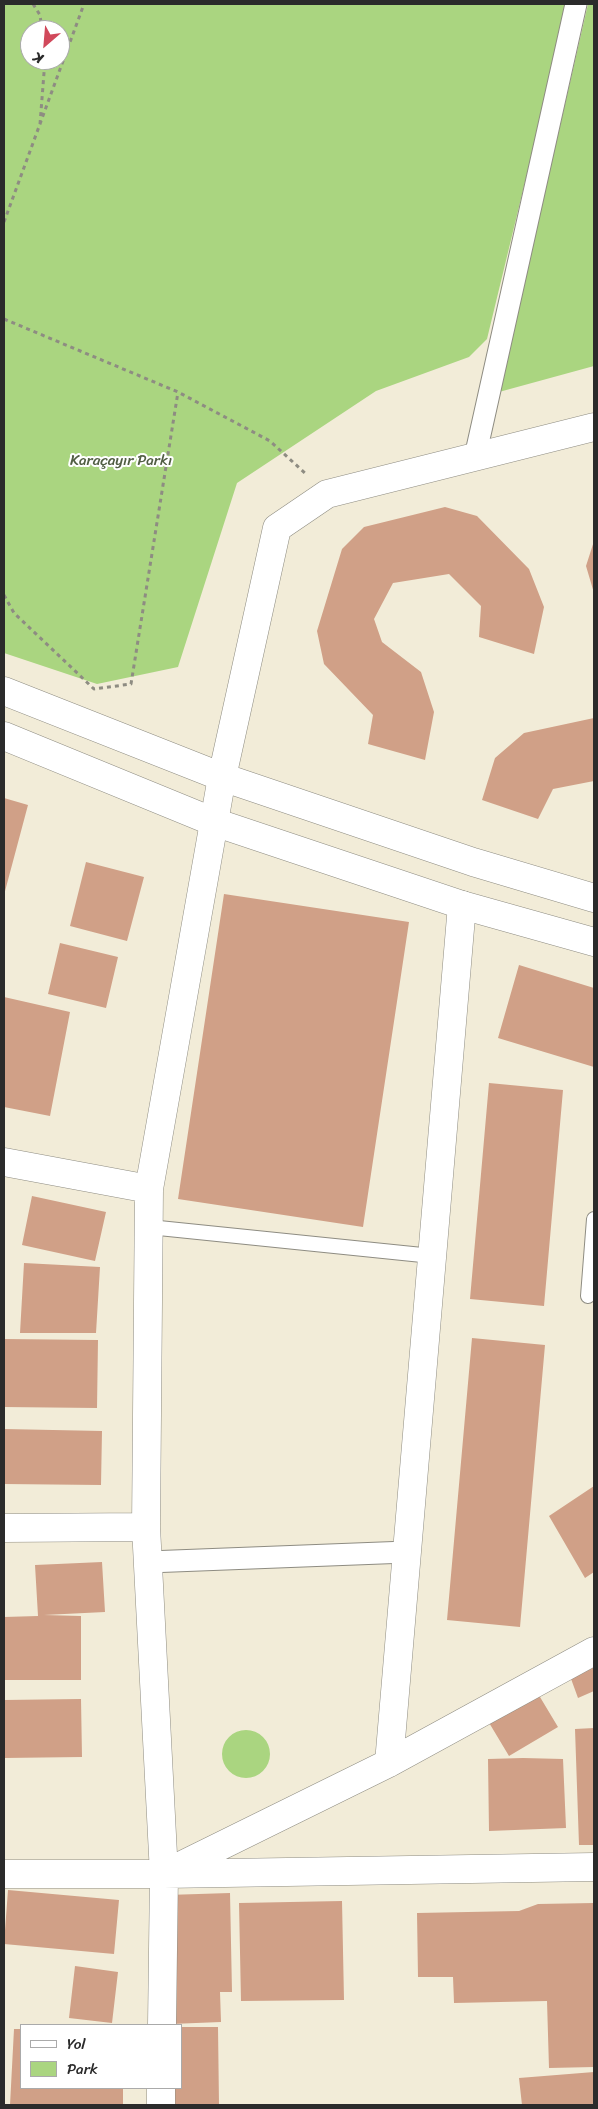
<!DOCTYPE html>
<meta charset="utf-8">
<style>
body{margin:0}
#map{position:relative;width:598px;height:2109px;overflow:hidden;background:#f2ecd8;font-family:Sriracha,sans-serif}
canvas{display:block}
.frame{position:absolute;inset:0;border:5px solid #2b2b2b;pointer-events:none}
.legend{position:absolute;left:20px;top:2024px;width:162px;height:65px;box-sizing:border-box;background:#fff;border:1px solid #aaa;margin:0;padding:6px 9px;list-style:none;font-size:15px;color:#2b2b2b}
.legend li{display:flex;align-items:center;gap:10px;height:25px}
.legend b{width:25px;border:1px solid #aaa}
.north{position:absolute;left:20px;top:20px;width:50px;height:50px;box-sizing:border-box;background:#fff;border:1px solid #aaa;border-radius:50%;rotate:207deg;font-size:14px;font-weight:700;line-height:20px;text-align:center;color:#2b2b2b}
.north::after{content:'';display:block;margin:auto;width:18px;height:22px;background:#d1495b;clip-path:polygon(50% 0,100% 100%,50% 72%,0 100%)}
</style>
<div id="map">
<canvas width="598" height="2109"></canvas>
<div class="frame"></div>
<ul class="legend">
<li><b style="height:6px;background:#fff"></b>Yol</li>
<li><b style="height:14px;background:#aad580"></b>Park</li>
</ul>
<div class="north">K</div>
</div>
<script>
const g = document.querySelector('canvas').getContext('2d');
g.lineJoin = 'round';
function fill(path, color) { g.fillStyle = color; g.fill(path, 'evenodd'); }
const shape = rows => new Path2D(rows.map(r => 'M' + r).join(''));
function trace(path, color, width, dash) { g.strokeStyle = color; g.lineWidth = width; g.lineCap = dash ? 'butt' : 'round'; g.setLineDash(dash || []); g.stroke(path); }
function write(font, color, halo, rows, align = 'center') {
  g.font = font + ' Sriracha,sans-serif'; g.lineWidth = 4; g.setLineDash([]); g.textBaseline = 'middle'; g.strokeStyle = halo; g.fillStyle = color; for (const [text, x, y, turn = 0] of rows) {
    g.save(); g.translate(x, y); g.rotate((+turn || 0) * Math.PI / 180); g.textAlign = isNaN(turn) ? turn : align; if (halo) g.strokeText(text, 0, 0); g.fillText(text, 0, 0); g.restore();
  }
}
fill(shape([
 [4,4,568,4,487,339,469,357,376,391,237,483,178,667,97,684,4,653],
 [30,30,60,30,60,60,30,60],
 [588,4,594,4,594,366,499,392],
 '222 1754a24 24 0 1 1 48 0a24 24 0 1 1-48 0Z'
]), '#aad580');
fill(shape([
 [445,507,477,516,529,569,544,607,534,654,479,637,481,606,449,574,393,583,374,619,382,642,421,672,434,712,425,760,368,744,373,715,324,664,317,631,342,549,364,527],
 [594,541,594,593,586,566],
 [594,718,594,781,553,789,538,819,482,800,495,758,524,733],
 [4,798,28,805,4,895],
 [86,862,144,877,127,941,70,926],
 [224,894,409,922,363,1227,178,1199],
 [60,943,118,957,106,1008,48,994],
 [519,965,594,988,594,1067,498,1038],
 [4,997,70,1012,50,1116,4,1107],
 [489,1083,563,1090,544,1306,470,1299],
 [32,1196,106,1212,95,1261,22,1245],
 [24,1263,100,1267,96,1333,20,1333],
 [472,1338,545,1345,520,1627,447,1620],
 [4,1339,98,1340,97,1408,4,1407],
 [4,1429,102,1431,101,1485,4,1484],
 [594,1486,594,1572,585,1578,549,1516],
 [102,1562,105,1612,44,1615,81,1616,81,1680,4,1680,4,1617,38,1616,35,1565],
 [594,1666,594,1691,578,1698,570,1676],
 [537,1692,558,1727,509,1756,488,1721],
 [81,1699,82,1757,4,1758,4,1700],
 [594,1728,594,1845,579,1845,575,1729],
 [523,1758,563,1759,566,1828,489,1831,488,1759],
 [8,1890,119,1900,114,1954,4,1944],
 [230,1893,232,1992,220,1992,221,2022,171,2024,167,1895],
 [342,1901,344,2000,241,2001,239,1903],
 [594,1903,594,2067,549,2068,547,2001,454,2003,453,1977,418,1977,417,1913,519,1911,538,1904],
 [75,1966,118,1972,112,2023,69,2018],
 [181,2027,218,2027,219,2105,172,2105,172,2088,181,2088],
 [14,2029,21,2029,21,2088,123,2088,123,2105,10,2105],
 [594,2072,594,2105,522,2105,519,2078]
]), '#d0a087');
const service = shape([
 [149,1227,432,1256],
 [588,1296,594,1219]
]);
const pedestrian = shape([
 [475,457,576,4],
 [148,1562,407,1552]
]);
const minor = shape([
 [4,1162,149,1189],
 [4,1528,146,1527],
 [389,1763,462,905],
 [172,1870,389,1763,594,1651],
 [4,1874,164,1874,594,1867],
 [162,2025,164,1874,146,1527,149,1189,222,777,277,528,327,494,594,427],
 [161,2105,161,2088]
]);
const secondary = shape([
 [4,691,222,777,473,862,594,898],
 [4,736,214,822,462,905,594,942]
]);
trace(service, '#8e8c82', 16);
trace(pedestrian, '#8e8c82', 23);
trace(minor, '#8e8c82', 29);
trace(secondary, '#8e8c82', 29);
trace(shape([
 [33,4,40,15,42,30],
 [40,124,45,60],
 [4,222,84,4],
 [4,319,178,392,270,441,306,474],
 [4,595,14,613,94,689,131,684,178,392]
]), '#8e8c82', 3, [4, 4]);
trace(service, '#fff', 14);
trace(pedestrian, '#fff', 21);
trace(minor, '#fff', 28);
trace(secondary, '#fff', 28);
write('15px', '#515e44', '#fff', [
 ["Karaçayır Parkı",121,461]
]);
</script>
